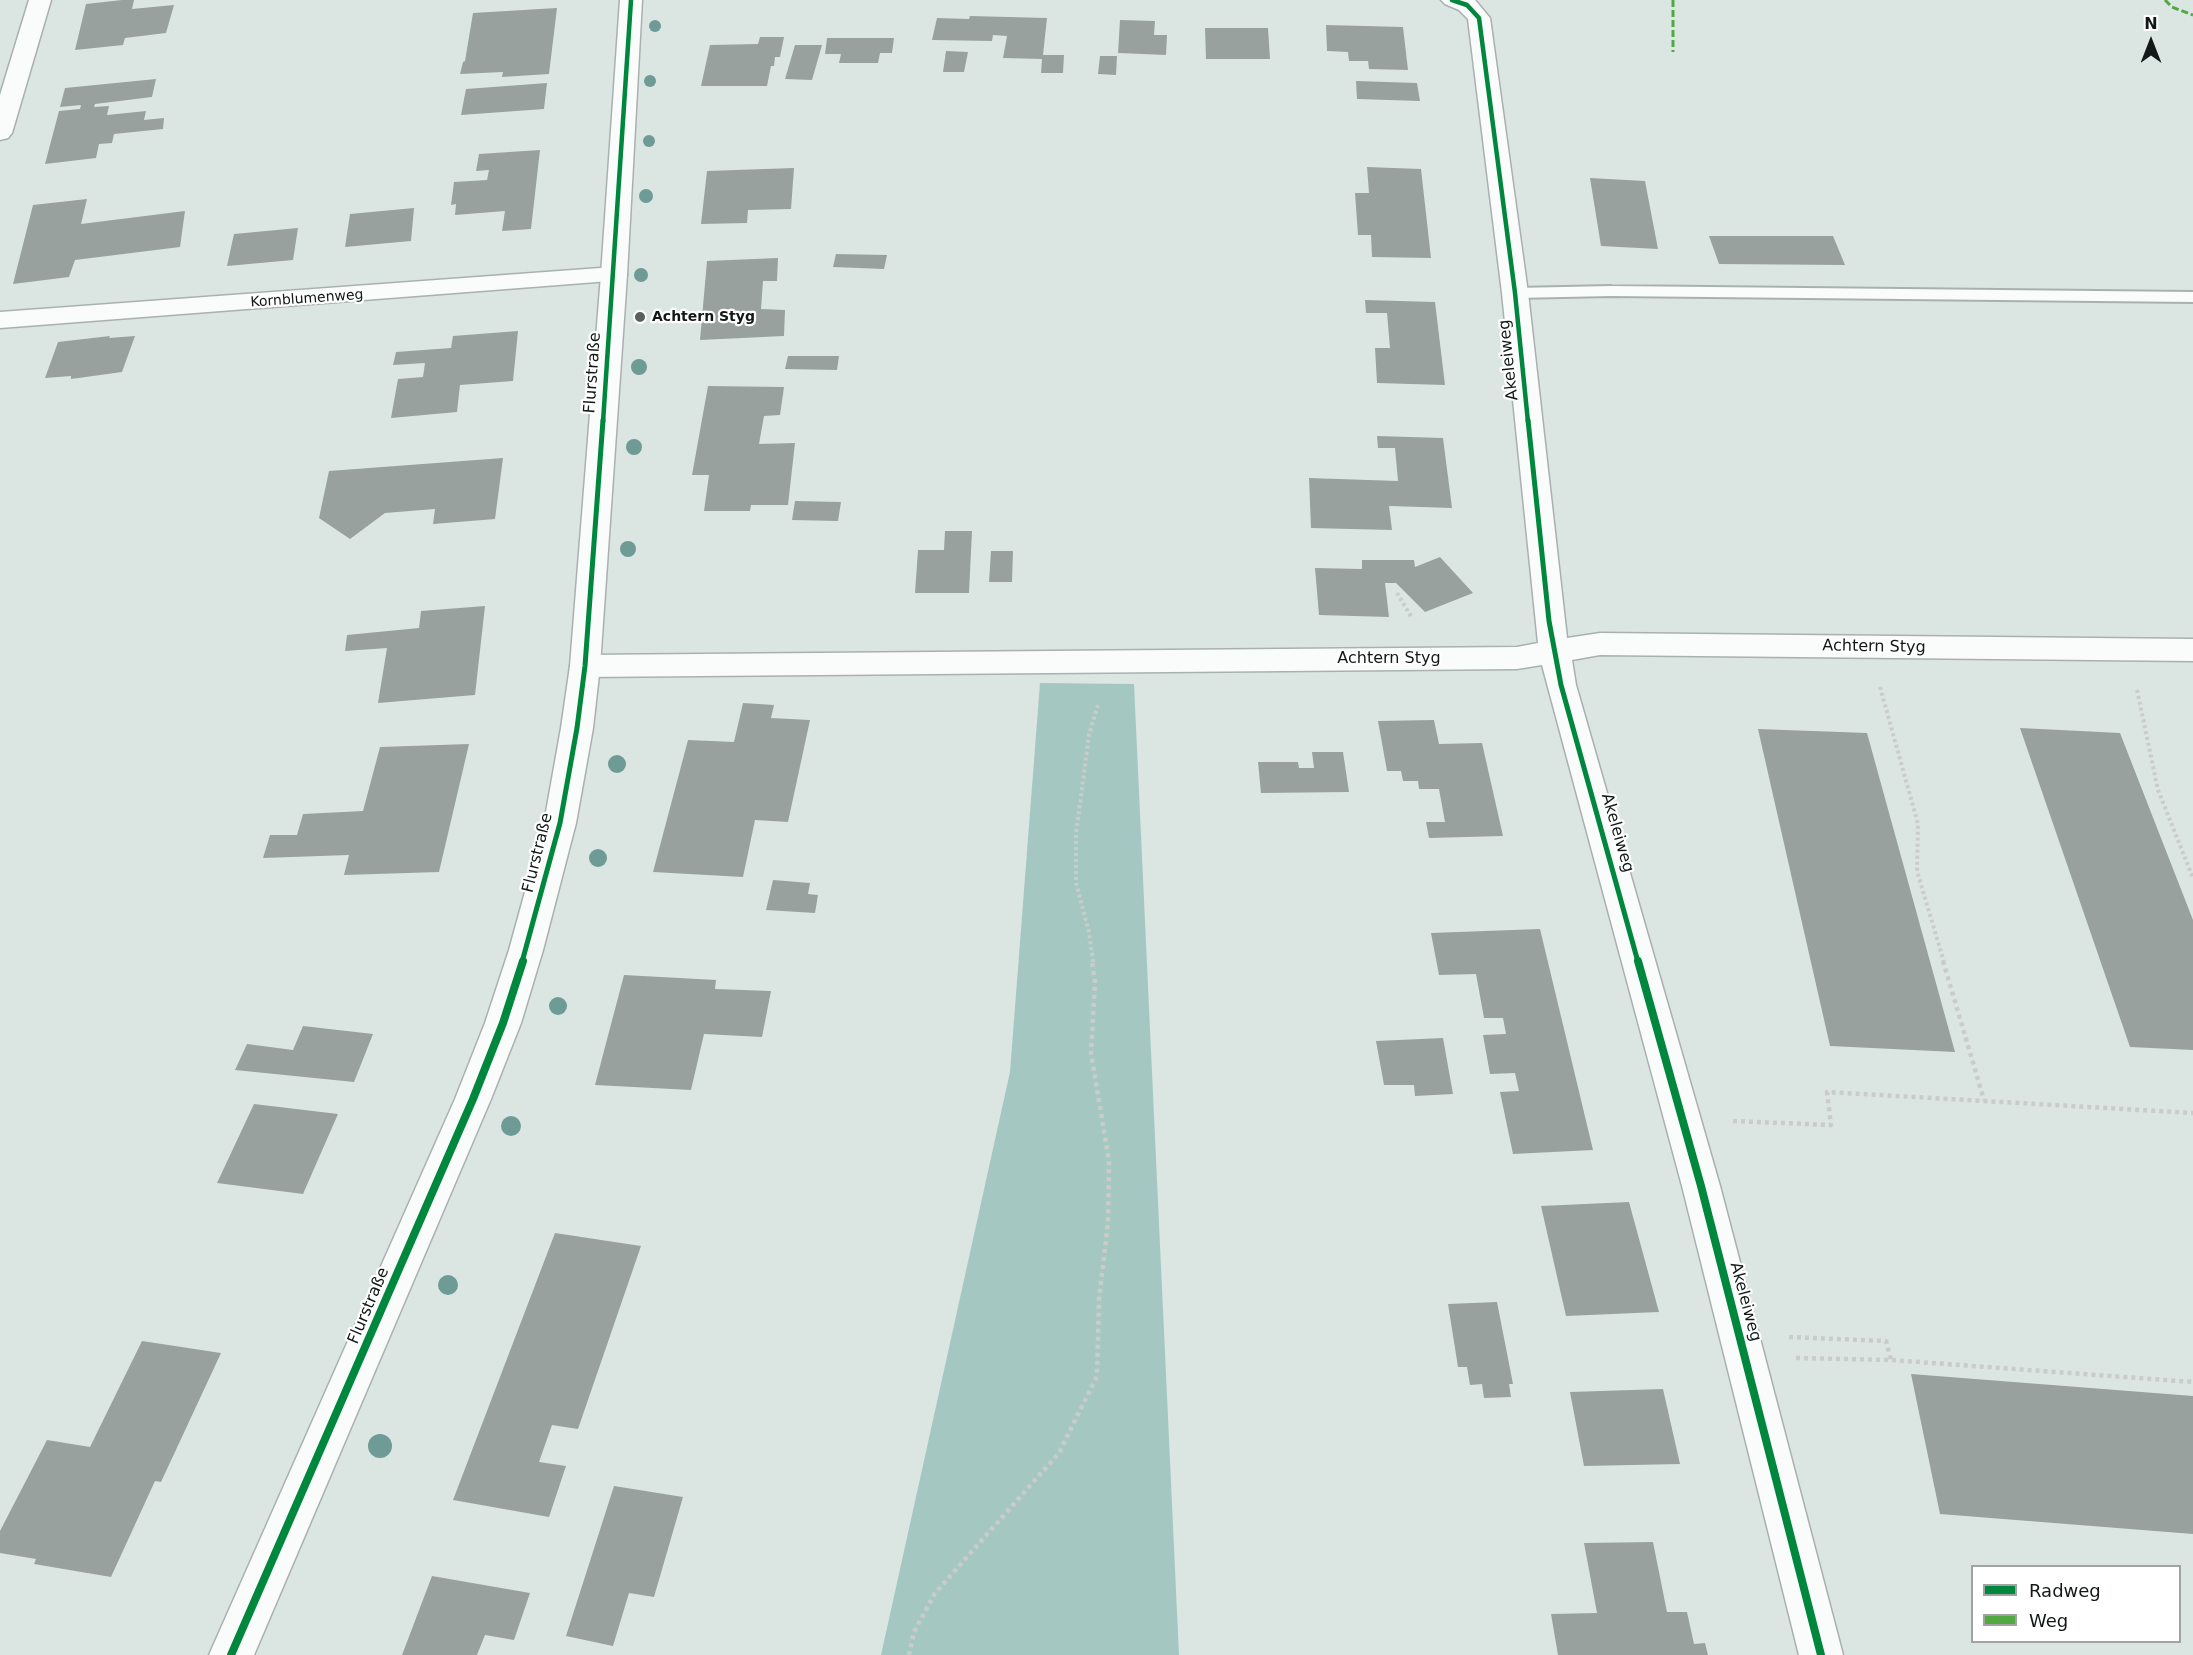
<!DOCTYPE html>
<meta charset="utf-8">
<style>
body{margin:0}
#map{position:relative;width:2193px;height:1655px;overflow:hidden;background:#dbe6e3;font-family:"DejaVu Sans",sans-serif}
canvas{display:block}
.legend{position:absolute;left:1971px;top:1565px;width:210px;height:78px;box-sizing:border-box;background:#fff;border:2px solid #a0a3a2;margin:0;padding:8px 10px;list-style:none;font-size:18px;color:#111817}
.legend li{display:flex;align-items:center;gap:12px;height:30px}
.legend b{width:30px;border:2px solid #a0a3a2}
.north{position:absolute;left:2121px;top:12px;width:60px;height:60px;-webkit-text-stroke:4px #fff;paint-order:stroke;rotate:0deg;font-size:16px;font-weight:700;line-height:24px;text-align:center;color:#111817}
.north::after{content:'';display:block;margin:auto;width:21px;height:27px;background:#111817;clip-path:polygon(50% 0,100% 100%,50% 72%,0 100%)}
</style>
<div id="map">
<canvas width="2193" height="1655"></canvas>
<ul class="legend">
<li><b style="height:8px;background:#00873e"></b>Radweg</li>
<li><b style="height:8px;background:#51a942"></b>Weg</li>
</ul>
<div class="north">N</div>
</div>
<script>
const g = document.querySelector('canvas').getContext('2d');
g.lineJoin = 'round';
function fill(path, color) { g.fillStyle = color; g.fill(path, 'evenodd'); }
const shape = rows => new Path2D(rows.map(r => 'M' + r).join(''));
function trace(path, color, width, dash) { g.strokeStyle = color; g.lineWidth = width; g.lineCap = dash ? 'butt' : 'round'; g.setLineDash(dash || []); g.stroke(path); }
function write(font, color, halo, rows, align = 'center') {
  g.font = font + ' "DejaVu Sans",sans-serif'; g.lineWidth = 4.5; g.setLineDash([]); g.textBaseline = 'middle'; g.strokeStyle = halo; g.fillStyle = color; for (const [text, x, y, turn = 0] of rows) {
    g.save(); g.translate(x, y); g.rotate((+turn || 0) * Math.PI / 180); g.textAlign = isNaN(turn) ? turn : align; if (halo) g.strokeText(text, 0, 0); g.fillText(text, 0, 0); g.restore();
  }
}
fill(shape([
 [1040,683,1134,684,1179,1655,881,1655,1010,1072]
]), '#a4c7c1');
fill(shape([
 [122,0,134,0,132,9,174,5,166,33,125,38,123,45,75,50,86,4],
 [557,8,549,74,502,77,503,72,460,74,463,62,465,61,473,13],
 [970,16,1047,18,1043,55,1064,55,1063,73,1041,73,1042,59,1003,58,1007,36,993,35,992,41,932,40,937,18,969,19],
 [1120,20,1155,21,1154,35,1167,35,1166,55,1118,53],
 [1326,25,1403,27,1408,70,1369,69,1368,61,1349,61,1348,52,1327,51],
 [1205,28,1268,28,1270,59,1206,59],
 [760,37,784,37,780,57,775,57,774,66,771,66,767,86,701,86,710,45,758,44],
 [827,38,894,38,892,53,880,53,878,63,839,63,841,54,825,54],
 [795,45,822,45,812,80,785,79],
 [946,51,968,52,964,72,943,72],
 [1100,56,1117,56,1116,75,1098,74],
 [156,79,152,97,95,104,94,107,109,106,107,115,146,111,144,120,164,118,163,129,114,134,112,143,99,144,96,158,45,164,59,111,80,109,81,105,60,107,65,88],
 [1356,81,1417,83,1420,101,1357,99],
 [547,83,544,109,461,115,466,89],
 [540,150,531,229,502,231,505,211,455,215,456,204,451,205,454,182,487,180,489,170,476,171,479,154],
 [1367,167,1421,169,1431,258,1372,257,1371,235,1358,235,1355,193,1369,193],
 [794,168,791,209,748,210,747,223,701,224,707,171],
 [1590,178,1645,181,1658,249,1601,246],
 [87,199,81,224,185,211,180,247,75,260,69,277,13,284,33,205],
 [414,208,411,241,345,247,350,214],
 [298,228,293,260,227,266,234,234],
 [1709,236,1833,236,1845,265,1719,264],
 [836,254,887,255,884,269,833,267],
 [778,258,777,281,763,281,761,309,785,310,784,336,700,340,707,261],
 [1365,300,1435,302,1445,385,1377,383,1375,348,1390,348,1387,313,1366,313],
 [518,331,513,381,460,385,457,412,391,418,398,379,423,377,425,363,393,365,396,352,451,348,453,336],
 [110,336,109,338,135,336,122,372,71,379,71,376,45,378,58,342],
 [788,356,839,356,837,370,785,369],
 [708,386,784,387,780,415,764,416,759,444,795,443,788,505,751,505,750,511,704,511,709,475,692,475],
 [1377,436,1443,438,1452,508,1389,506,1392,530,1311,528,1309,478,1398,481,1395,448,1378,448],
 [503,458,495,519,433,524,435,509,385,513,350,539,319,518,329,471],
 [795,501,841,502,838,521,792,520],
 [945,531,972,531,969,593,915,593,918,550,944,550],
 [991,551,1013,551,1012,582,989,582],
 [1440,557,1473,593,1425,612,1396,583,1385,583,1389,617,1319,615,1315,568,1362,569,1362,560,1414,560,1415,567],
 [485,606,475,695,378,703,387,648,345,651,347,635,419,628,421,611],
 [743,703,774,705,771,718,810,720,788,822,755,820,743,877,653,872,688,740,734,742],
 [1434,720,1439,744,1482,743,1503,836,1429,838,1426,822,1445,822,1439,789,1419,789,1418,781,1403,781,1401,771,1387,771,1378,721],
 [2020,728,2120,733,2193,920,2193,1050,2130,1047],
 [1758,729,1867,733,1955,1052,1830,1046],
 [469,744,439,872,344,875,349,855,263,858,270,835,297,835,303,814,363,811,380,747],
 [1312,752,1343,752,1349,792,1261,793,1258,762,1298,762,1299,768,1314,768],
 [773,880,810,883,808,894,818,895,815,913,766,910],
 [1540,929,1565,1033,1593,1150,1513,1154,1500,1092,1519,1091,1515,1073,1490,1074,1483,1035,1506,1034,1503,1018,1484,1018,1476,974,1439,975,1431,933],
 [624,975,716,980,715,989,771,991,762,1037,704,1034,691,1090,595,1085],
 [303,1026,373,1034,354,1082,235,1070,247,1044,293,1050],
 [1443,1038,1453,1094,1415,1096,1414,1085,1384,1085,1376,1041],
 [254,1104,338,1114,303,1194,217,1183],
 [1629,1202,1659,1312,1566,1316,1541,1206],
 [555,1233,641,1246,578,1429,552,1425,539,1462,566,1466,549,1517,453,1500],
 [1497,1302,1513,1384,1509,1384,1511,1397,1484,1398,1482,1384,1470,1385,1467,1367,1458,1367,1448,1304],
 [142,1341,221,1353,161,1482,155,1481,111,1577,34,1564,36,1559,0,1553,0,1531,47,1440,90,1447],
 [1911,1374,2193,1396,2193,1534,1940,1514],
 [1663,1389,1680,1464,1584,1466,1570,1392],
 [614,1486,683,1497,654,1597,629,1593,613,1646,566,1636],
 [1653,1542,1667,1612,1687,1612,1694,1644,1705,1643,1708,1655,1558,1655,1551,1614,1597,1613,1584,1543],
 [432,1576,530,1593,514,1640,485,1635,477,1655,402,1655]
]), '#99a19f');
const lane = shape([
 [1611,286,2193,292,2193,302,1611,296,1515,298,1509,297,1506,293,1509,289,1515,288,1611,286]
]);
const street = shape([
 [29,0,51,0,12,133,8,138,0,140,0,95,29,0],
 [1441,0,1475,0,1490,18,1528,293,1567,638,1600,633,2193,639,2193,661,1600,655,1572,660,1576,685,1720,1186,1843,1655,1799,1655,1682,1186,1542,665,1517,669,585,677,574,674,570,666,574,658,585,655,1517,647,1538,643,1502,293,1468,19,1459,10,1445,4,1441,0],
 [614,267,623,270,627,275,623,280,0,328,0,312,614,267]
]);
const secondary = shape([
 [620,0,642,0,627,275,600,666,593,728,576,823,543,950,521,1023,491,1099,254,1655,209,1655,455,1099,485,1023,509,950,544,823,561,728,570,666,601,275,620,0]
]);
trace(lane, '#a9b1af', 4);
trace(street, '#a9b1af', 3);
trace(secondary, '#a9b1af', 3);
trace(shape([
 [1397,593,1412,618],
 [1880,687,1918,824,1917,871,1944,962],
 [2137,690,2158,790,2193,878],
 [1093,962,1089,932,1076,883,1076,834,1089,735,1098,704]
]), '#cacccc', 4, [3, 3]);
trace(shape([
 [1943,961,1984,1100],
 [1733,1121,1831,1125,1827,1092,2193,1113],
 [1789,1337,1886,1341,1891,1360],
 [1796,1358,1891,1360,2193,1382],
 [909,1655,914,1632,935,1593,1059,1453,1097,1376,1099,1300,1108,1223,1109,1161,1091,1053,1095,982,1092,961]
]), '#cacccc', 4.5, [4, 4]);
fill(lane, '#fafbfb');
fill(street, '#fafbfb');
fill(secondary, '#fafbfb');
trace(shape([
 [1673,0,1673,52],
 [2165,0,2172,7,2193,15]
]), '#51a942', 3, [7, 3]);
trace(shape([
 [1452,0,1467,5,1479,18,1515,293,1528,422],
 [603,422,631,0]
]), '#00873e', 4.5);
trace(shape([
 [1528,420,1549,621,1561,685,1638,962],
 [522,962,560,823,577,728,585,666,603,420]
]), '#00873e', 5);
trace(shape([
 [1638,961,1701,1186,1821,1655],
 [231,1655,473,1099,503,1023,523,961]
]), '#00873e', 8);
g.fillStyle = '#6e9b95';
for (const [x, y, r] of [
 [655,26,6],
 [650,81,6],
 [649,141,6],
 [646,196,7],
 [641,275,7],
 [639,367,8],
 [634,447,8],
 [628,549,8],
 [617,764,9],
 [598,858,9],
 [558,1006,9],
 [511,1126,10],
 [448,1285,10],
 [380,1446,12]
]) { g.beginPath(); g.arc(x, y, r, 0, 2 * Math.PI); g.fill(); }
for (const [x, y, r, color] of [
 [640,317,6,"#58605e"]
]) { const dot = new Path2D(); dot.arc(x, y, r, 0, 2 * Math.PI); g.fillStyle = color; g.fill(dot); trace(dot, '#fff', 2); }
write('14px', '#111817', '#fff', [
 ["Kornblumenweg",307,299,-4]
]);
write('bold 14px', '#111817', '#fff', [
 ["Achtern Styg",652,317]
], 'left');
write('16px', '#111817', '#fff', [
 ["Akeleiweg",1509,360,-96],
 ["Flurstraße",593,373,-86],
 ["Achtern Styg",1874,647,1],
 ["Achtern Styg",1389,659],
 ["Akeleiweg",1617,833,74],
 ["Flurstraße",538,853,-76],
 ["Akeleiweg",1745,1302,75],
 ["Flurstraße",369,1306,-67]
]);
</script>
